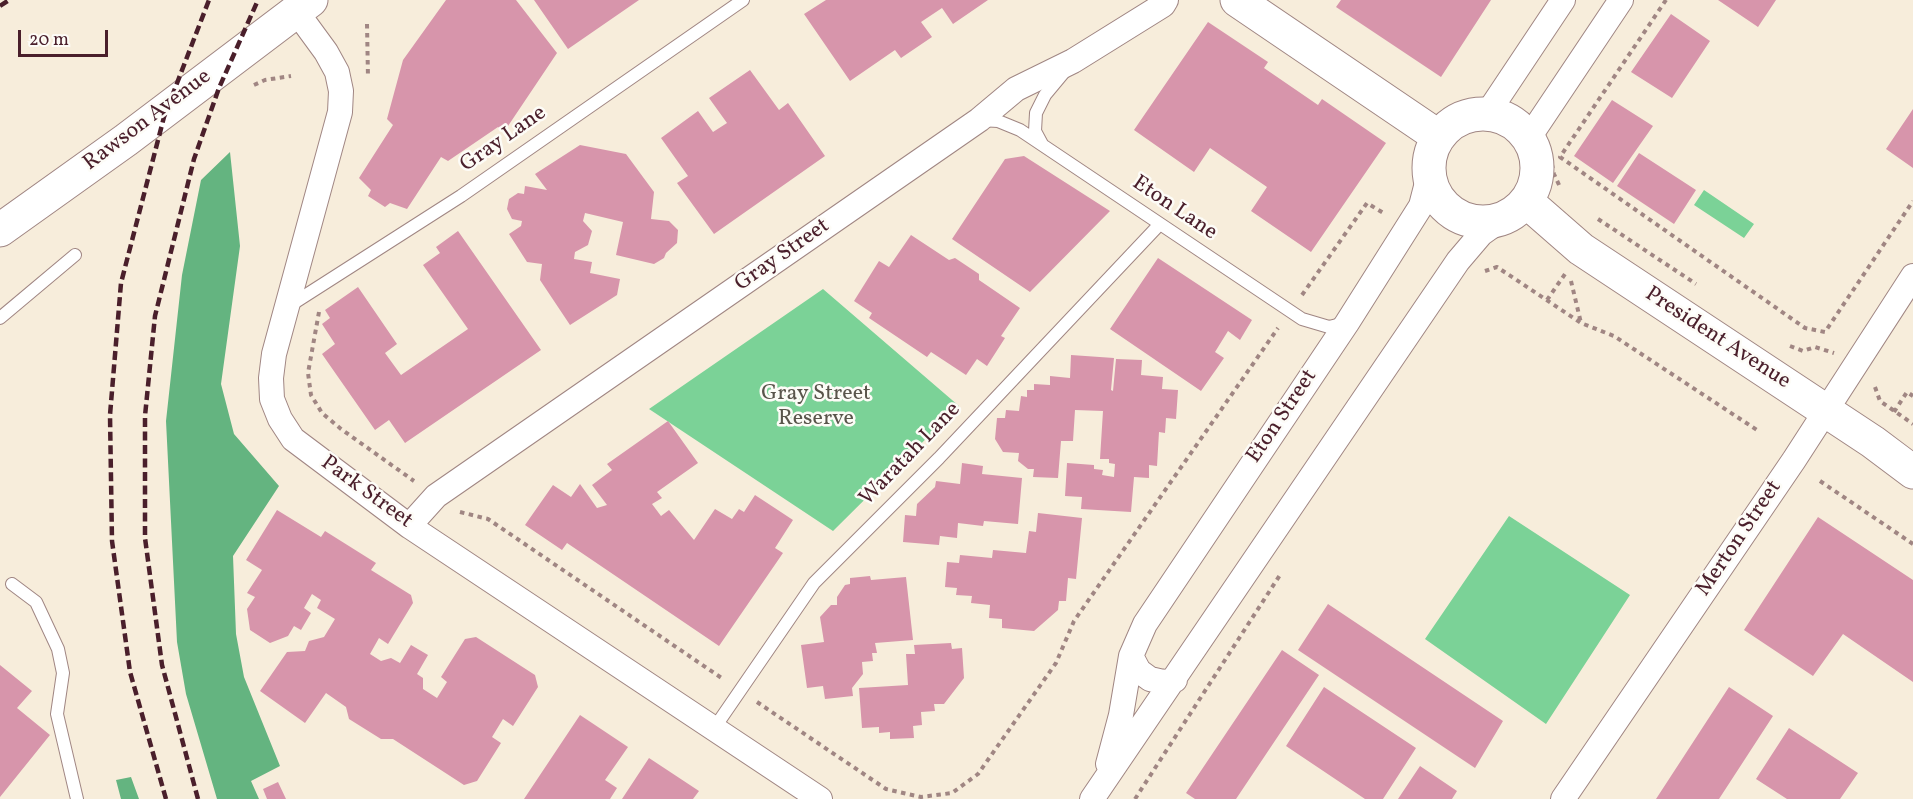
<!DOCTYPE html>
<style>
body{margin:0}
#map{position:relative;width:1913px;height:799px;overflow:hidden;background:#f7eddb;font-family:Vollkorn,serif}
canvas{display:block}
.scale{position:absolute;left:18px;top:30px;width:90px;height:27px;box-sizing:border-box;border:3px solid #4a1f2b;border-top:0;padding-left:8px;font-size:18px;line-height:21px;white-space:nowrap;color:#4a1f2b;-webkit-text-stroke:4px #fdfcf7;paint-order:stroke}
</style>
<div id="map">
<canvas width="1913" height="799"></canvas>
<div class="scale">20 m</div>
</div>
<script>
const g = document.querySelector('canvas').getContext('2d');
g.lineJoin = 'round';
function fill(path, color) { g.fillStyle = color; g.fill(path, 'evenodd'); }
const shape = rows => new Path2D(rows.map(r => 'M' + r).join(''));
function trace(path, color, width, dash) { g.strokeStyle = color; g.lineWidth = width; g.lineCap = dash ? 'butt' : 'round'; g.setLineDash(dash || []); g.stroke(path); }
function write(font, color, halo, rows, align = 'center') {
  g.font = font + ' Vollkorn,serif'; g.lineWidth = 5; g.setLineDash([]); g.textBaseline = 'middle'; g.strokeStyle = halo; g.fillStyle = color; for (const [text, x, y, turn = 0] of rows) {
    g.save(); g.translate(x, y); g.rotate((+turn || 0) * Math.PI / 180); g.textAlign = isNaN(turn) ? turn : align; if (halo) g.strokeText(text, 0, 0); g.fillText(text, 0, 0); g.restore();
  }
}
fill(shape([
 [1704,190,1754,224,1744,238,1694,205],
 [823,289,959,406,833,531,649,409],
 [1509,516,1630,595,1546,724,1425,639]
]), '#7bd297');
fill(shape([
 [230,152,240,246,221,384,234,434,279,486,233,556,236,634,244,677,280,766,251,781,259,799,217,799,186,694,177,642,166,421,182,275,201,180],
 [131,777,139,799,121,799,116,780]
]), '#64b480');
fill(shape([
 [446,0,516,0,557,53,504,132,498,127,448,161,441,157,407,209,390,203,385,207,368,196,371,190,359,178,393,125,387,119,403,60],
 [534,0,639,0,568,49],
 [826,0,988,0,953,24,942,8,921,22,932,37,901,58,895,50,850,81,804,14],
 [1341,0,1491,0,1441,77,1336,7],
 [1718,0,1776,0,1758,27],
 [1671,14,1710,41,1672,98,1631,72],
 [1208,22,1268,62,1264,68,1318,105,1322,99,1386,143,1311,252,1251,211,1267,187,1210,148,1194,172,1134,130],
 [750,70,779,110,788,103,825,156,714,234,677,183,688,176,661,138,698,111,713,132,727,123,709,98],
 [1612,100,1653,126,1613,183,1574,156],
 [1913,109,1913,168,1886,149],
 [580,145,626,154,654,192,651,219,669,221,678,230,677,243,666,253,664,258,654,264,616,255,623,222,585,213,583,221,592,231,588,245,575,252,574,259,592,262,590,273,620,279,617,295,570,325,540,280,542,264,527,262,509,234,521,226,522,221,512,219,507,209,509,199,518,193,524,194,525,186,547,190,535,174],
 [1639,153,1696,190,1674,224,1617,186],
 [1024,156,1110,211,1030,292,952,239,1005,159],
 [458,231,541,350,405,443,389,420,375,430,322,354,335,344,322,324,330,318,325,310,358,287,397,344,385,353,401,375,468,329,423,265,440,253,436,247],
 [911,235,949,260,955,258,979,274,979,280,1020,308,1001,336,1005,338,987,366,977,359,966,375,931,352,927,357,869,318,872,313,854,301,879,261,889,267],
 [1158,258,1252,320,1240,340,1228,331,1215,352,1224,358,1201,391,1110,329],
 [1071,355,1114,358,1111,390,1113,391,1116,359,1142,360,1141,375,1163,377,1162,389,1178,390,1176,419,1166,418,1165,433,1159,432,1157,466,1149,465,1149,478,1134,477,1131,512,1081,509,1082,497,1065,496,1067,463,1094,465,1094,469,1103,470,1102,475,1114,477,1115,464,1109,463,1109,459,1100,459,1103,411,1075,410,1073,441,1061,441,1058,478,1033,477,1034,469,1028,469,1018,461,1019,453,1003,452,995,439,997,418,1005,418,1006,410,1019,411,1021,396,1027,397,1027,390,1034,390,1034,384,1050,385,1050,376,1070,378],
 [668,421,698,463,657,492,662,498,652,504,661,516,669,510,694,540,715,509,732,519,739,509,744,512,755,495,793,520,775,548,783,553,719,646,567,543,562,550,525,525,553,485,571,497,580,484,597,508,607,505,592,485,612,470,607,464],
 [962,463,983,466,982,474,1022,478,1018,524,984,521,983,526,958,523,957,538,940,536,939,545,903,542,905,515,916,516,917,504,935,487,936,481,960,484],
 [277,510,321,537,325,531,376,563,371,570,411,595,413,603,388,644,379,638,370,654,381,661,391,658,400,663,411,645,428,655,417,674,423,678,423,689,437,698,447,682,441,677,465,639,476,637,535,675,538,687,513,726,503,719,492,737,501,743,477,781,464,785,393,739,381,739,349,719,346,707,326,693,305,723,260,691,287,652,305,651,309,641,324,637,335,619,317,608,321,600,312,594,304,608,311,613,301,630,294,626,288,636,270,643,250,630,247,609,255,597,247,593,262,570,246,560],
 [1038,513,1082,518,1076,579,1068,578,1066,601,1059,601,1058,610,1034,631,1002,628,1002,619,989,618,990,605,971,603,972,596,956,595,957,588,945,587,947,562,959,563,960,555,992,558,993,550,1026,553,1029,531,1036,532],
 [1818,517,1913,580,1913,682,1843,634,1813,676,1744,630],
 [870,576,871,580,906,577,913,640,875,643,877,653,872,653,873,661,862,662,863,674,852,688,853,696,825,699,823,686,807,688,801,645,824,642,820,617,831,605,837,605,837,597,845,585,850,584,850,578],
 [1328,604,1503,721,1475,768,1298,650],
 [951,643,952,649,962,648,964,678,944,704,934,704,935,711,921,712,922,725,913,726,914,738,890,739,890,732,879,733,879,727,862,728,859,688,908,685,906,654,915,654,914,645],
 [1282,650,1319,675,1236,799,1195,799,1186,793],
 [0,665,32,691,17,708,50,735,0,797],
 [1324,687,1416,748,1383,799,1365,799,1286,746],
 [1729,687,1773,716,1719,799,1656,799],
 [580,715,628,747,605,780,617,788,610,799,524,799],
 [1789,728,1858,773,1840,799,1787,799,1756,779],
 [649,758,699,791,693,799,622,799],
 [1420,766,1457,791,1452,799,1398,799],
 [278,782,286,799,267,799,263,789]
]), '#d795ab');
const lane = shape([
 [980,120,998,121,1020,130,1302,319,1329,327,1345,323],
 [1042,144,1035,131,1036,113,1045,95,1065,71],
 [289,306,461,196,743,0],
 [0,318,75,255],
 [12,584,36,602,58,649,63,673,57,714,77,799],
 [713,730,814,583,939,458,1159,225]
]);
const street = shape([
 [296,11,326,52,337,72,341,91,340,112,274,354,271,378,272,399,280,419,293,439,409,526,820,799],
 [1487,114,1563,0],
 [1528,139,1621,0],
 [409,526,436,496,979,120,1016,89,1073,61,1163,5,1166,0],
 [1131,656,1139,671,1150,679,1163,682,1175,680],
 [1108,764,1121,715,1131,656,1145,624,1347,323,1421,206,1429,175],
 [1092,799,1458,261,1481,234,1502,219],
 [1563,799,1794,460,1913,276]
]);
const secondary = shape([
 [1237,0,1439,137],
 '1429 168a54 54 0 1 1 108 0a54 54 0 1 1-108 0Z',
 [1526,201,1581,249,1873,442,1913,472],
 [0,230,126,140,311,0]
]);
trace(lane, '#a08683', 14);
trace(street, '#a08683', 26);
trace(secondary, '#a08683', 35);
trace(shape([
 [1666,0,1560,157,1805,328,1825,332,1913,201],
 [367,24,368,78],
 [254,85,265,80,291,76],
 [1550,155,1554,174,1560,187],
 [1598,219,1696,284],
 [1485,271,1497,267,1581,323,1614,336,1760,432],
 [1571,281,1581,323],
 [1302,295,1367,203,1385,214],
 [1547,300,1565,274],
 [319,312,308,373,311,395,322,413,341,429,414,481],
 [1790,346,1803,351,1815,347,1834,353],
 [1875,387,1880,401,1913,424],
 [1894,412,1907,392,1913,396],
 [1820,481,1913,544],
 [460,512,488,519,723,679],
 [757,702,886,789,921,797,952,793,978,774,1056,663,1074,621,1278,328],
 [1135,799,1280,575]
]), '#a08683', 4, [4.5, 4.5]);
trace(lane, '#fff', 12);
trace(street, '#fff', 24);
trace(secondary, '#fff', 33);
trace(shape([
 [0,6,9,0],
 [166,799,130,672,112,541,110,415,121,283,164,117,209,0],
 [198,799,162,665,145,538,145,416,155,316,194,159,219,88,258,0]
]), '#4a1f2b', 4.5, [9, 4.5]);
write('22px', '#4a1f2b', '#fdfcf7', [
 ["Rawson Avenue",148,121,-37],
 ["Gray Lane",504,140,-35],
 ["Eton Lane",1174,209,34],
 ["Gray Street",783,256,-35],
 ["President Avenue",1717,339,33],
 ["Eton Street",1283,417,-56],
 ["Waratah Lane",911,455,-46],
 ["Park Street",366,493,36],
 ["Merton Street",1740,539,-56]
]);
write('22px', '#59554b', '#fdfcf7', [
 ["Gray Street",816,395],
 ["Reserve",816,420]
]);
</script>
